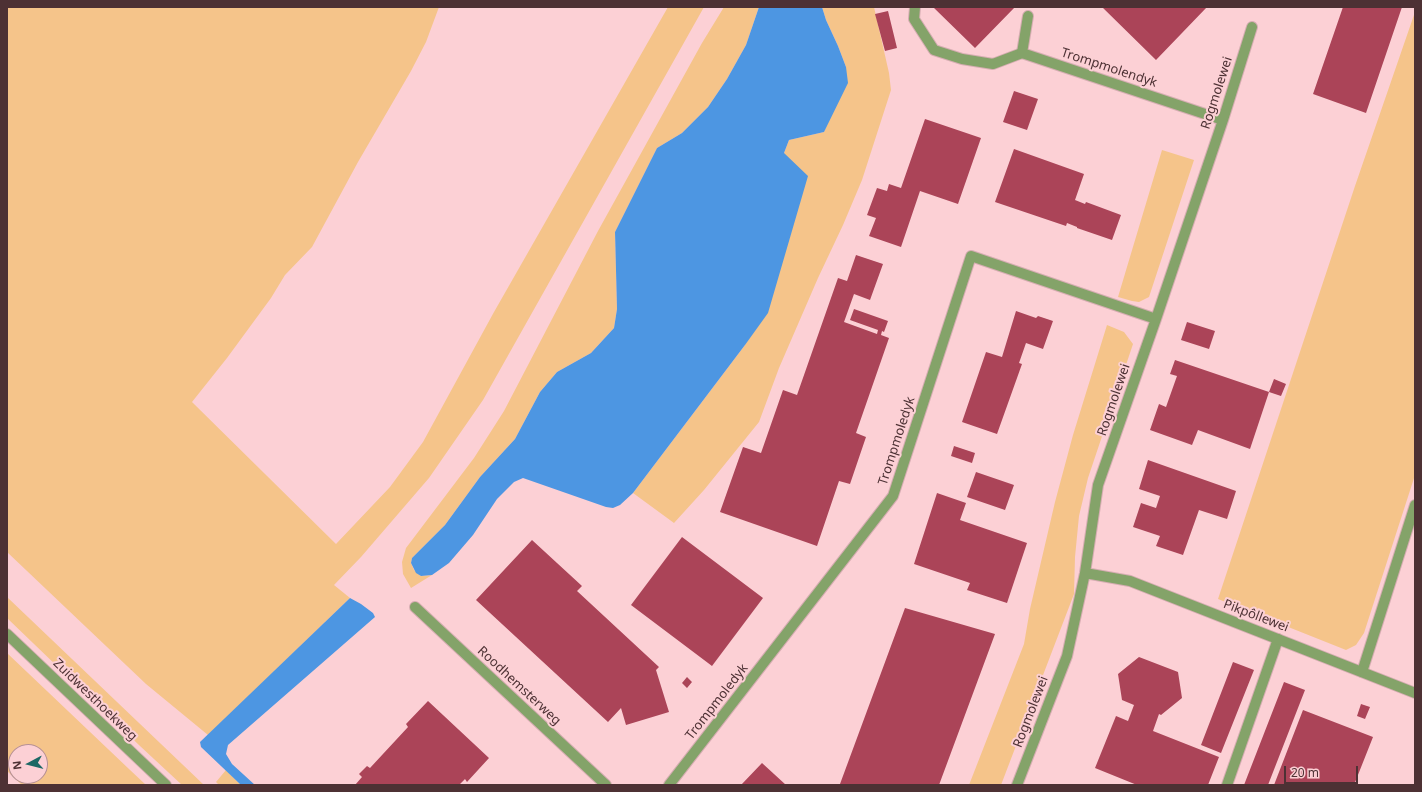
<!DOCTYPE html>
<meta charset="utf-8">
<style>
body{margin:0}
#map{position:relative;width:1422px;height:792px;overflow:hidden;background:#fcd0d5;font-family:"Noto Sans",sans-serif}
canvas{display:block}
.frame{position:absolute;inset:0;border:8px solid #4d3134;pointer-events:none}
.north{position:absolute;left:8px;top:744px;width:40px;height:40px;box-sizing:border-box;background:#fcd0d5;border:1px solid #b69095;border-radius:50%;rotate:263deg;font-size:11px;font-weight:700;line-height:16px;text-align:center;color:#4d3134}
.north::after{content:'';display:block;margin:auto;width:14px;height:18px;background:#1c6865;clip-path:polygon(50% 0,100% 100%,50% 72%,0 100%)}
.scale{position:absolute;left:1284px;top:766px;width:74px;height:18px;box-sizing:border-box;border:2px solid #4d3134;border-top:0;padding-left:5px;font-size:12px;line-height:14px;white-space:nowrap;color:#4d3134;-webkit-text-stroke:3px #fcd0d5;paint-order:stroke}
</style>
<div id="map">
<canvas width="1422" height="792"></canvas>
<div class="frame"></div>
<div class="north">N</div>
<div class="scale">20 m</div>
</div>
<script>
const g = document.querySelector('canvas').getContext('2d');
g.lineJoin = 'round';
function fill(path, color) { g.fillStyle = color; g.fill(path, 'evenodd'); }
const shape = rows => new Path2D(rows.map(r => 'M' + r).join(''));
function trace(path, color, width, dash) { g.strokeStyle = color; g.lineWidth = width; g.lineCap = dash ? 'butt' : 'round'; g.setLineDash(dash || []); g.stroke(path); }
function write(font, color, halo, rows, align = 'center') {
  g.font = font + ' "Noto Sans",sans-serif'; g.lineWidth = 4; g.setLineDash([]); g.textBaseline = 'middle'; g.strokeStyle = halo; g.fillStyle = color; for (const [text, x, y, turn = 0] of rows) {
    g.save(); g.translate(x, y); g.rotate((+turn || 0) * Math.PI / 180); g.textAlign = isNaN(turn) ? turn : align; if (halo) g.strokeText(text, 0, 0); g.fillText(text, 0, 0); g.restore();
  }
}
fill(shape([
 [7,7,439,7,426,42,411,71,358,162,312,247,285,275,271,298,227,358,192,402,336,544,390,487,423,442,494,312,668,7,704,7,483,400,429,478,361,557,334,585,350,598,208,735,146,684,7,552],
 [724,7,759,7,746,45,727,79,708,107,682,133,657,148,615,232,617,309,614,328,591,353,557,372,540,392,515,439,480,477,445,525,412,558,411,563,414,570,421,576,432,575,411,588,403,574,402,562,406,548,474,458,504,411,598,231,702,43],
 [822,7,874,7,889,73,891,90,862,180,843,225,818,278,779,368,759,422,704,490,674,523,633,493,745,345,784,153,789,140,824,132,846,67,838,46,826,20],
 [1415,12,1415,475,1364,633,1356,645,1346,650,1218,599,1355,186],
 [1162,150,1194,160,1149,297,1139,302,1132,301,1118,297],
 [1107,325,1124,332,1133,344,1088,478,1079,516,1075,557,1074,594,1001,785,969,785,1024,644,1030,609,1055,502,1073,435],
 [7,597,204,785,182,785,140,746,7,618],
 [7,653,129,769,146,785,22,785,7,771],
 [16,752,40,752,40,776,16,776],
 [226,770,241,785,219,785,216,782]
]), '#f5c48a');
fill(shape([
 [759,7,822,7,826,20,838,46,846,67,848,83,824,132,789,140,784,153,808,176,768,313,745,345,633,493,620,505,613,508,606,507,523,478,514,482,497,499,473,535,449,563,432,575,421,576,416,573,411,563,412,558,445,525,480,477,515,439,540,392,557,372,591,353,614,328,617,309,615,232,657,148,682,133,708,107,727,79,746,45],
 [350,598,361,604,373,613,375,617,228,745,226,754,232,764,255,785,241,785,201,747,200,742]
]), '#4d96e2');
fill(shape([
 [933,7,1015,7,975,48],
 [1102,7,1207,7,1156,60],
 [1343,7,1402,7,1366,113,1313,94],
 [888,11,897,48,885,51,875,14],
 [1014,91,1038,99,1027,130,1003,122],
 [925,119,981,138,958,204,920,191,901,247,869,236,876,218,867,215,877,188,887,191,889,184,901,188],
 [1014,149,1084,174,1075,200,1085,204,1086,202,1121,215,1112,240,1077,228,1077,227,1067,223,1066,226,995,202],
 [856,255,883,264,870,300,854,294,844,322,877,334,878,330,850,320,854,309,888,321,884,332,882,331,881,335,889,338,856,433,866,437,850,484,839,481,817,546,720,512,743,447,761,453,783,390,797,395,838,278,847,281],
 [1016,311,1036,318,1038,316,1053,321,1043,349,1026,343,1019,363,1022,364,997,434,962,422,986,352,1002,357],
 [1187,322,1215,331,1209,349,1181,340],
 [1175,360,1269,392,1250,449,1198,430,1192,445,1150,430,1159,404,1166,407,1177,376,1170,374],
 [1274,379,1286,384,1281,396,1269,392],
 [954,446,975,453,972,463,951,456],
 [1148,460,1236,491,1227,519,1199,510,1183,555,1156,546,1160,536,1133,527,1141,503,1156,508,1160,496,1139,489],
 [976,472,1014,485,1005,510,967,497],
 [937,493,966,503,960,520,1027,543,1007,603,967,590,970,583,914,564],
 [682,537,763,598,712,666,631,605],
 [532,540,582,586,577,591,659,667,656,670,669,712,626,725,621,708,608,722,476,600],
 [905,608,995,634,939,785,842,785,840,784],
 [1139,657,1178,672,1182,698,1161,715,1159,714,1153,731,1219,757,1208,785,1137,785,1095,768,1116,716,1128,721,1134,705,1122,700,1118,674],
 [1233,662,1254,670,1221,753,1201,745],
 [687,677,692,682,687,688,682,683],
 [1284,682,1305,690,1268,785,1244,785],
 [428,701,489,758,467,782,465,779,459,785,355,785,362,777,359,774,367,766,370,768,408,727,406,724],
 [1361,704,1370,707,1365,719,1357,716],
 [1303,710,1373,737,1354,785,1274,785],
 [762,763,786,785,741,785]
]), '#ab4458');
const service = shape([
 [915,7,914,19,934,50,962,59,993,64,1022,53],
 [1362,672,1415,505],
 [1227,785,1278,639]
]);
const minor = shape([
 [1028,16,1022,53,1223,120],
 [1085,573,1130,581,1415,693],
 [415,607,606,785],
 [669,785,893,496,971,256,1156,319],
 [1017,785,1067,656,1085,573,1098,485,1156,319,1223,120,1252,27]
]);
const tertiary = shape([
 [7,634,166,785]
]);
trace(service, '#d6adb2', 12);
trace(minor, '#d6adb2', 12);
trace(tertiary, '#d6adb2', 12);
trace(service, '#84a369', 10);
trace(minor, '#84a369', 10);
trace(tertiary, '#84a369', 10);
write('13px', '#4d3134', '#fcd0d5', [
 ["Trompmolendyk",1109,68,18],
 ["Rogmolewei",1217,93,-72],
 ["Rogmolewei",1114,400,-71],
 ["Trompmoledyk",897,441,-72],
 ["Pikpôllewei",1256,616,21],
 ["Roodhemsterweg",519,686,43],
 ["Zuidwesthoekweg",95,700,44],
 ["Trompmoledyk",717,702,-52],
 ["Rogmolewei",1031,712,-69]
]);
</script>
